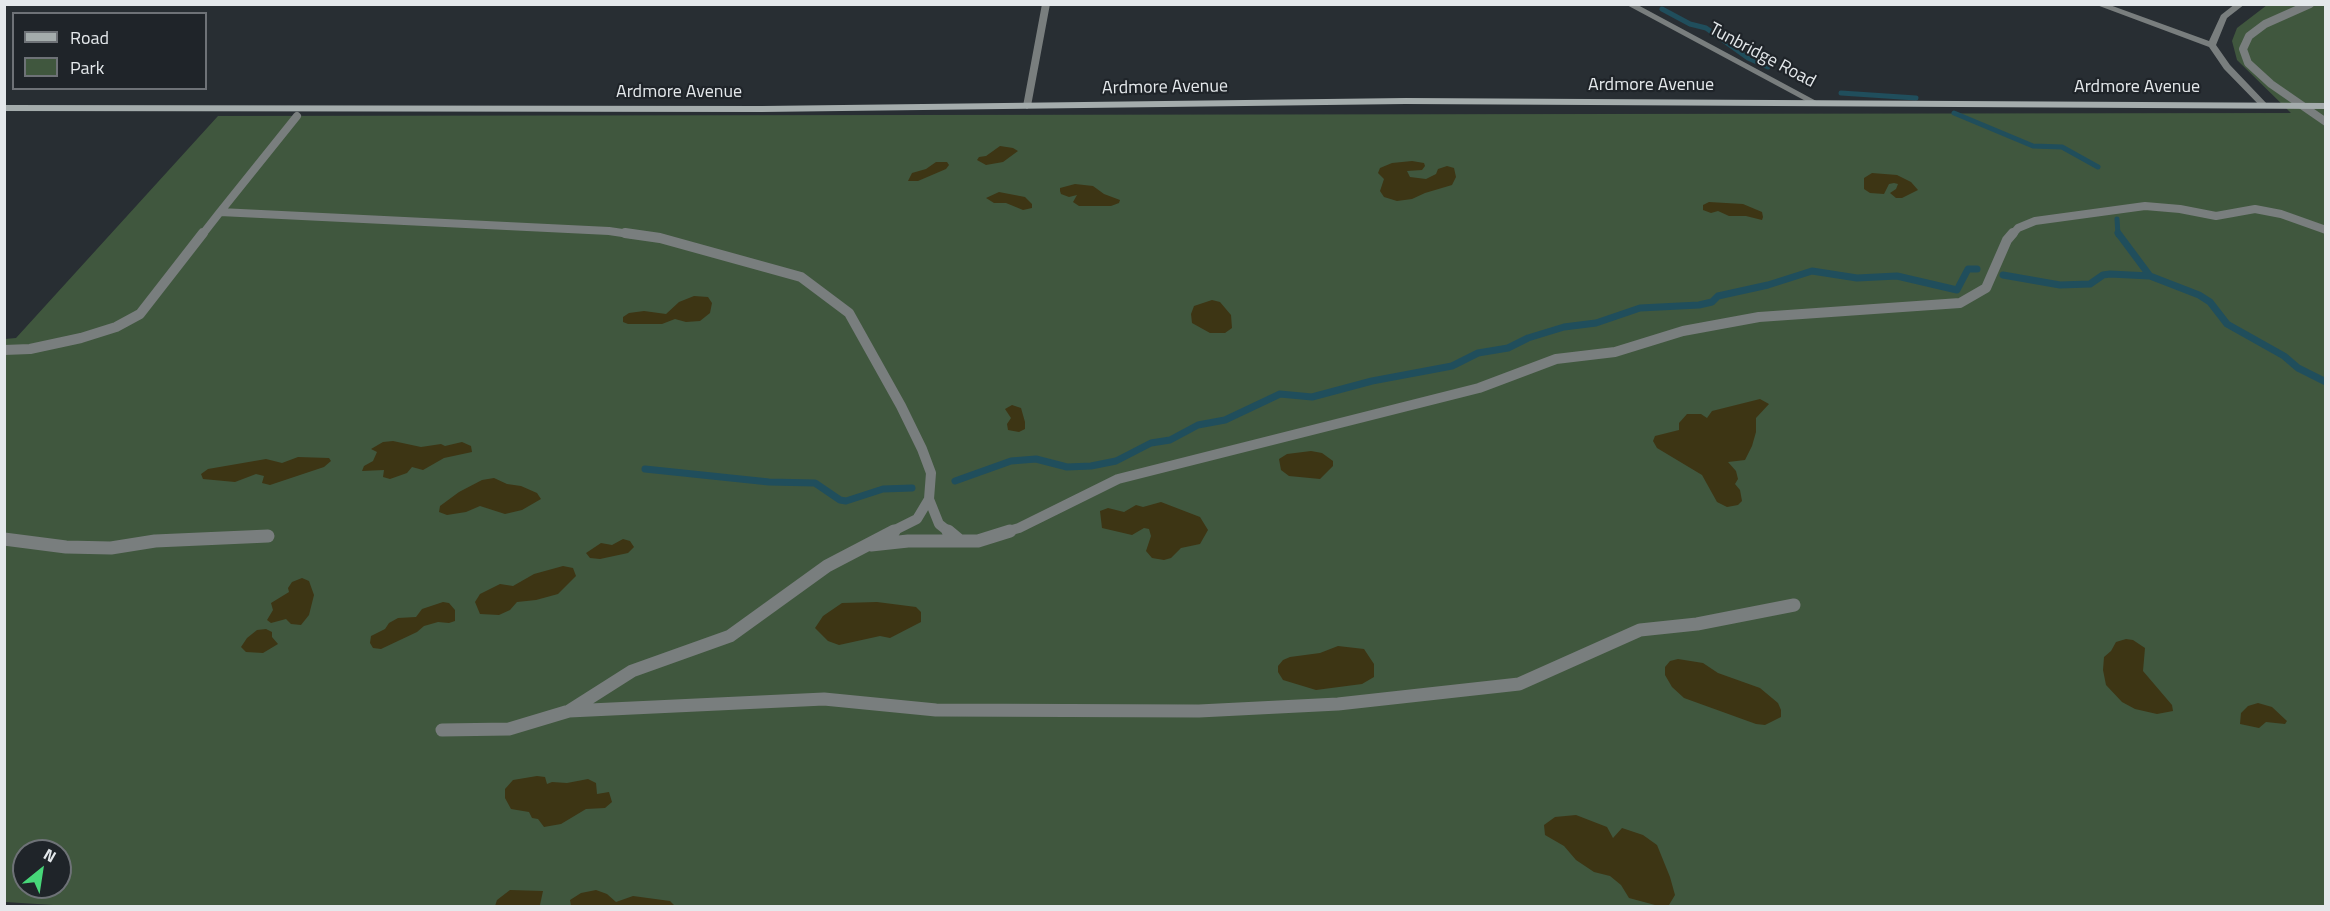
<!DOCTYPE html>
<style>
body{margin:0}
#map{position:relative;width:2330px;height:911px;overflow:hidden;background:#282e33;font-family:"Titillium Web",sans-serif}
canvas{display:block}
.frame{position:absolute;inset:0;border:6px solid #e4e8eb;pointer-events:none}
.legend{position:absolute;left:12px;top:12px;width:195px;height:78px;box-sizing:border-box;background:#1f2429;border:2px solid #6e7277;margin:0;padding:8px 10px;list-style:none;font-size:18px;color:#e4e8eb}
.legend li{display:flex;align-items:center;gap:12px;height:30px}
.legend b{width:30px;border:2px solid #6e7277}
.north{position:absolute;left:12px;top:839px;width:60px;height:60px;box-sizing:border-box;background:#1f2429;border:2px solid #6e7277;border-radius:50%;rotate:30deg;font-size:16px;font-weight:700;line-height:24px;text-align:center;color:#e4e8eb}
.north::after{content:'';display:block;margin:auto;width:21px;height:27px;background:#47d779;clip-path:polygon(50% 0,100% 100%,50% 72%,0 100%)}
</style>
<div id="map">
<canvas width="2330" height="911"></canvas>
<div class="frame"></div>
<ul class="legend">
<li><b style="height:8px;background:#a4acac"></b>Road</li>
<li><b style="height:16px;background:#40573e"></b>Park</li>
</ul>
<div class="north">N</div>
</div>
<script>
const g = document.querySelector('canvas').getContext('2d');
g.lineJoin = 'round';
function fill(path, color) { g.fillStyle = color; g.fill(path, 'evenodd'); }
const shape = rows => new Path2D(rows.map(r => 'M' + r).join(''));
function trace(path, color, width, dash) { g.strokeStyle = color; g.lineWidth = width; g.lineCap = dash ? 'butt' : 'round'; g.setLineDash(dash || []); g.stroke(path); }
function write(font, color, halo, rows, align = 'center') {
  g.font = font + ' "Titillium Web",sans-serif'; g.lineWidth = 4.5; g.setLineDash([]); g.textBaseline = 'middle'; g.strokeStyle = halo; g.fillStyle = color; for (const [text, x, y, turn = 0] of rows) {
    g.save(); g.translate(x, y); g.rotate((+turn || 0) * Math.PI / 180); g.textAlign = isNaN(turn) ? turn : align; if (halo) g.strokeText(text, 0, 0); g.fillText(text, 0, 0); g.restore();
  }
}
fill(shape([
 [2267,5,2325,5,2325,906,69,906,5,902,5,339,16,338,218,116,2291,113,2237,60,2232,41,2237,28],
 [24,851,60,851,60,887,24,887]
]), '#40573e');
fill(shape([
 [1000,146,1013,148,1018,151,1003,162,986,165,977,160,979,157,986,156],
 [1412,161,1424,163,1425,166,1422,170,1407,171,1410,177,1426,179,1436,174,1438,169,1447,166,1454,168,1456,177,1452,185,1425,193,1412,199,1397,201,1384,197,1380,191,1384,179,1378,173,1380,168,1392,163],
 [936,162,947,162,949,165,946,169,918,181,908,181,912,173,926,169],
 [1872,173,1897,175,1911,182,1918,190,1902,198,1896,198,1890,193,1896,189,1898,184,1894,183,1889,184,1884,194,1870,193,1864,189,1864,178],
 [1075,184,1093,186,1104,194,1120,200,1119,203,1111,206,1079,206,1073,202,1077,195,1069,197,1061,194,1060,191,1060,188],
 [999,192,1025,197,1032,204,1032,208,1023,210,1006,203,994,203,986,198],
 [1709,202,1743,204,1762,212,1763,217,1762,220,1746,216,1729,216,1718,211,1711,213,1703,210,1703,205],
 [694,296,708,297,712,303,710,313,700,321,686,322,675,319,662,324,628,324,623,322,623,317,629,313,644,311,666,314,679,302],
 [1212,300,1220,302,1231,315,1232,328,1225,333,1210,333,1192,323,1191,314,1194,306],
 [1760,399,1769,404,1756,418,1756,432,1752,446,1745,460,1728,462,1736,471,1738,479,1735,484,1740,490,1742,501,1738,505,1727,507,1717,502,1702,475,1657,448,1653,441,1655,436,1679,430,1679,423,1687,414,1701,414,1707,418,1712,411],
 [1012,405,1021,408,1025,422,1025,429,1019,432,1008,430,1007,424,1011,418,1005,409],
 [393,441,421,447,441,444,445,446,462,442,471,446,472,452,444,458,423,470,412,467,407,473,390,479,383,477,384,470,362,471,364,466,373,461,377,452,371,449,383,442],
 [1311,451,1322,453,1333,461,1333,466,1320,479,1289,476,1281,470,1279,459,1287,454],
 [298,457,329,458,331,461,324,467,270,485,262,483,264,476,256,474,235,482,203,479,201,474,208,469,266,459,282,463],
 [494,478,507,484,521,486,537,493,541,499,522,510,505,514,480,506,466,512,447,515,439,512,440,506,459,492,482,480],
 [1161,502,1200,517,1208,530,1200,544,1181,548,1171,558,1164,560,1152,558,1146,551,1151,536,1149,529,1144,528,1132,535,1102,528,1100,511,1108,508,1124,512,1136,505,1143,507],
 [623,539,630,541,634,547,628,553,600,559,590,558,586,553,601,543,612,545],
 [563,566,573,568,576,576,558,594,536,600,517,602,510,610,499,615,480,614,475,602,480,594,500,584,513,586,534,574],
 [302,578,309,581,314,595,309,615,301,625,291,624,286,619,271,623,267,620,273,610,271,603,289,592,288,588,292,582],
 [443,602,449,603,455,610,455,621,449,623,438,622,424,626,417,632,381,649,373,648,370,643,371,636,385,629,389,623,398,618,416,617,422,609],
 [877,602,916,607,921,612,921,622,890,638,880,636,839,645,828,641,815,628,823,616,842,603],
 [266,629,272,632,272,637,278,644,263,653,246,652,241,647,247,638,257,630],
 [2126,639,2133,640,2145,648,2143,671,2172,705,2173,711,2157,714,2135,709,2122,702,2106,685,2103,670,2104,657,2111,651,2116,642],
 [1338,646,1364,649,1374,664,1374,677,1362,684,1316,690,1283,680,1278,672,1278,666,1283,660,1290,657,1320,653],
 [1678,659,1703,663,1718,673,1760,688,1778,703,1781,710,1781,717,1765,725,1756,724,1684,698,1672,687,1665,675,1665,667,1670,661],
 [2258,703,2272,707,2287,721,2285,724,2266,722,2259,728,2240,724,2241,713,2248,706],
 [537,776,545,777,547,784,552,782,567,783,588,779,596,783,597,794,609,792,612,802,605,808,586,809,561,824,544,827,538,819,532,818,529,812,511,809,505,798,505,789,513,780],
 [1576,815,1607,827,1613,838,1622,828,1643,835,1657,845,1670,877,1675,895,1669,905,1655,905,1629,898,1621,885,1610,876,1594,872,1576,860,1564,846,1545,835,1544,825,1555,817],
 [510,890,543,891,540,905,495,906,497,900],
 [596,890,607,894,616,902,633,896,670,901,675,906,571,906,570,900,581,893]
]), '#3d3514');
trace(shape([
 [1662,9,1690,24,1706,28,1748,58,1768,67],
 [1841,93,1916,98],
 [1954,113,2033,146,2062,147,2098,167],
 [2117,219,2118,235]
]), '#204e5c', 5);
trace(shape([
 [2118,233,2150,276,2199,295,2210,302,2227,324,2284,356,2298,368,2326,382],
 [2003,275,2060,285,2090,284,2103,275,2110,274,2150,276],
 [645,469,769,482,815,483,840,500,846,501,883,489,912,488],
 [955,481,1011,461,1036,459,1067,467,1091,466,1116,461,1151,443,1170,440,1198,425,1225,420,1280,394,1312,397,1372,381,1452,366,1478,353,1508,348,1528,338,1564,327,1596,323,1640,308,1699,305,1712,302,1718,296,1768,285,1812,271,1857,278,1897,276,1957,290,1968,269,1977,269]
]), '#204e5c', 7);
trace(shape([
 [2310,4,2265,24,2249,36,2243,49,2248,63,2271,84,2326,122],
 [297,116,220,212,609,231,636,235],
 [202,235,220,212],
 [2012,235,2018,228,2035,221,2145,206,2180,209,2216,216,2255,209,2281,214,2326,230]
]), '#797e7e', 8);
trace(shape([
 [625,233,660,238,801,277,849,313,901,406,922,449,931,473,929,499,939,524,949,532],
 [4,350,30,349,81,338,116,327,140,314,203,233],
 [891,532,917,519,929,499],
 [1005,532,1019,528,1118,479,1479,388,1556,359,1615,352,1683,331,1759,317,1960,303,1986,288,2007,240,2013,233]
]), '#797e7e', 10);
trace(shape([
 [948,531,960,541,978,541,1010,531],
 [4,539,66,547,111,548,155,541,268,536],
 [871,545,908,541,960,541],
 [569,711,824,699,936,710,1199,711,1338,704,1519,684,1640,630,1697,624,1794,605],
 [442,730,509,729,569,711,632,671,730,636,827,566,894,531]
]), '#797e7e', 13);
fill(shape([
 [1042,4,1050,4,1031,106,1027,109,1023,106,1042,4],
 [1625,4,1636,4,1820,103,1813,105,1625,4],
 [2094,4,2107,4,2209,41,2221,15,2235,4,2245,4,2227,18,2216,45,2230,65,2269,106,2268,108,2262,108,2224,69,2209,47,2094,4]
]), '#797e7e');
fill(shape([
 [1406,98,2326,103,2326,109,1406,104,762,112,4,111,4,105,762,106,1406,98]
]), '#a4acac');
write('18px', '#e4e8eb', '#1f2429', [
 ["Tunbridge Road",1762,56,28],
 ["Ardmore Avenue",1651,86],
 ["Ardmore Avenue",1165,88,-1],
 ["Ardmore Avenue",2137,88],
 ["Ardmore Avenue",679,93]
]);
</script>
